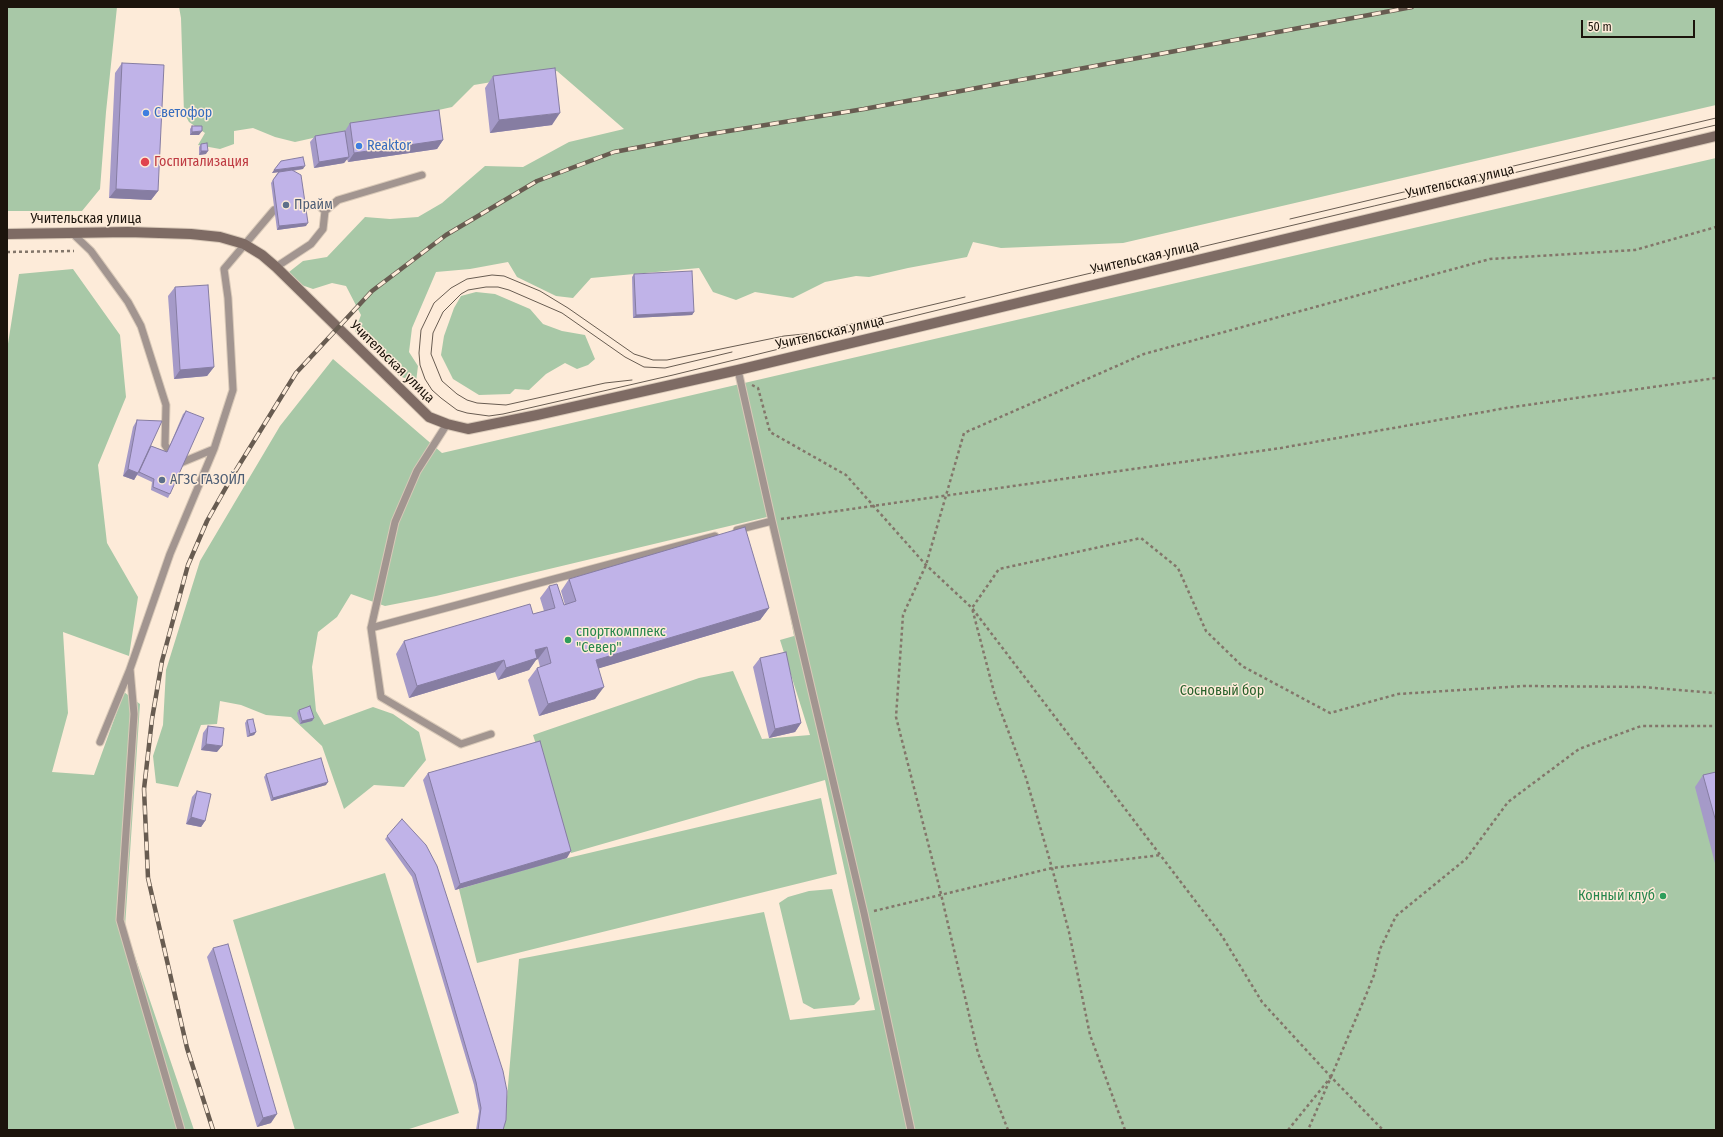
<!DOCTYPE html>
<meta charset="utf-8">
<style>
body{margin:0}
#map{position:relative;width:1723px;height:1137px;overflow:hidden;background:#fdebd9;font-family:"Fira Sans Condensed",sans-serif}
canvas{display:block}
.frame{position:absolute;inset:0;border:8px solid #1c140c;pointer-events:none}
.scale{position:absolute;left:1581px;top:20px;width:114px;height:18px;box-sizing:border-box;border:2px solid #1c140c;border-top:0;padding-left:5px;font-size:12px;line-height:14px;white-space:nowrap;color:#1c140c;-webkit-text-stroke:3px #fdebd9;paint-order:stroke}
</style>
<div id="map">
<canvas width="1723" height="1137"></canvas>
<div class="frame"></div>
<div class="scale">50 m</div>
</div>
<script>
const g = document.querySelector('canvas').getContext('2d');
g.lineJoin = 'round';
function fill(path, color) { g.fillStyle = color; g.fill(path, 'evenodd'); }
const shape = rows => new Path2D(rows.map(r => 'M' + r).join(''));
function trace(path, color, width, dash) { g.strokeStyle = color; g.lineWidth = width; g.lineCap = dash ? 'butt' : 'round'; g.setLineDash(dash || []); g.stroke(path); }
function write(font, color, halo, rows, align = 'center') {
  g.font = font + ' "Fira Sans Condensed",sans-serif'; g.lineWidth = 3; g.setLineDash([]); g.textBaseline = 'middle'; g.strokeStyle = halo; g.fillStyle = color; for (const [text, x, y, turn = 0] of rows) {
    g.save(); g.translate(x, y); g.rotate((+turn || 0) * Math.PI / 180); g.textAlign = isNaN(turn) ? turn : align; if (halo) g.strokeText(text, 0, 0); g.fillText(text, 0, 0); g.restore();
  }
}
fill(shape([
 [7,7,117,7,106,112,100,189,82,211,7,211],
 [179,7,1716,7,1716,105,1123,243,1001,248,973,242,967,257,908,268,869,277,856,276,825,282,793,298,755,292,736,300,713,292,699,268,591,278,573,298,556,296,517,277,508,262,470,269,436,272,412,328,409,352,418,366,416,382,399,376,355,331,361,315,346,286,332,283,313,289,293,282,289,272,303,261,327,257,365,217,390,219,418,217,442,203,485,166,523,167,569,142,624,129,557,71,474,85,452,107,295,142,275,137,253,128,234,131,234,144,220,149,198,145,205,133,189,122,184,113,181,18],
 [1716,158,1716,1130,500,1130,505,1120,519,959,764,912,790,1020,875,1010,825,780,571,853,533,735,699,678,733,671,762,739,810,735,780,640,794,636,773,528,767,517,436,596,385,606,351,594,337,617,318,632,312,667,316,711,324,725,373,707,393,714,419,732,426,760,404,787,374,785,344,809,322,746,291,717,266,715,241,705,220,701,217,724,201,725,178,787,156,783,153,756,163,725,166,670,200,561,280,426,333,359,442,453],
 [73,269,120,335,126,397,98,465,107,543,138,597,129,656,63,632,68,713,52,772,94,775,124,692,140,704,125,927,194,1130,7,1130,7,350,19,274],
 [476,292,495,294,530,309,543,324,562,331,585,335,595,359,588,365,577,369,565,363,546,374,529,390,515,389,510,394,479,395,453,379,441,355,444,336,454,308,461,296],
 [821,798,837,874,477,963,459,889,551,862],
 [385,873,459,1113,406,1130,295,1130,233,920],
 [832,889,860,999,854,1005,814,1009,803,1003,779,903,788,897,809,891]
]), '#a8c8a7');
const lane = shape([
 [325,211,338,200,422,175],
 [71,232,91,251,128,302,141,326,166,405,165,445,178,464,214,449,233,390,228,298,224,269,274,210],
 [276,267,311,244,323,229,325,211,318,205,303,206],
 [738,370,772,521,864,913,911,1130],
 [447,424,417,471,395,522,371,628,381,697,461,744,491,734],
 [737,530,772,521],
 [371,628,715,536],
 [130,669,134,714,120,920,181,1130],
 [100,742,130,669,170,554,214,449]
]);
const secondary = shape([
 [7,234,128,232,191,234,220,237,244,244,262,255,276,267,429,417,447,424,468,429,537,415,738,370,1716,136]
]);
trace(lane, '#d9c9b8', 9);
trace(secondary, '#d9c9b8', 12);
trace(shape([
 [7,252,74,251],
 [752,385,758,388,770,432,846,475,926,565,972,608,1222,936,1262,1002,1331,1077,1383,1130],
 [781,519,1281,448,1506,408,1716,378],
 [874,911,1052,868,1161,855],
 [1331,1077,1366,995,1374,975,1380,949,1396,916,1466,859,1508,802,1579,749,1641,726,1716,726],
 [1008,1130,978,1053,941,894,896,717,903,615,926,565,964,433,1144,354,1490,259,1635,250,1716,227],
 [1125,1130,1090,1035,1069,932,1052,868,1026,778,995,696,972,608,999,569,1141,538,1178,568,1206,631,1242,666,1330,713,1398,694,1523,686,1644,687,1716,693],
 [1288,1130,1331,1077,1308,1130]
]), '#83766a', 2.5, [3, 3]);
trace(lane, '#a29590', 7);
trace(secondary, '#7e6b64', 10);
trace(shape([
 [1290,219,1716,118],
 [814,333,784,336,667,360,653,360,634,354,568,308,540,291,504,276,492,275,467,279,451,288,434,303,421,330,419,353,420,365,425,379,432,390,441,398,457,410,467,413,489,416,503,414,673,375,1032,287,1716,125],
 [809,334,965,297],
 [632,380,605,383,506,405,477,403,467,400,457,394,442,381,431,354,433,333,443,312,461,294,468,290,486,287,498,287,509,290,562,313,625,357,644,367,665,368,732,352]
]), '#685c51', 1);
const rail = shape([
 [213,1130,187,1048,148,878,144,789,152,719,162,661,188,565,207,521,233,475,296,373,372,291,446,235,537,181,614,152,704,135,864,109,1412,7]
]);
trace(rail, '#685c51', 4.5);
trace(rail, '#fdebd9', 3, [9]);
fill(shape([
 [122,63,158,191,151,200,109,198,115,73],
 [493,76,552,125,490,133,485,88],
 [350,123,443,140,437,149,348,162,347,159,344,163,314,168,310,142,315,136,345,131],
 [192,126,199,135,190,135,190,129],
 [201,144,206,154,199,155,199,147],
 [281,161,303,169,293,171,306,226,277,230,271,183,278,172,272,173],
 [634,274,694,312,692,315,633,318,632,277],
 [175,287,214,367,207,376,174,379,168,296],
 [186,411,170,494,168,498,151,490,152,482,137,475,134,480,123,476,133,427,137,420,151,446,167,452,183,414],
 [569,579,769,608,760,620,599,668,595,699,539,716,528,680,537,668,540,667,538,659,536,660,529,670,498,680,495,672,409,698,396,654,404,641,533,614,544,611,540,598,549,586,564,605,565,605,561,591],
 [760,658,801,723,795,732,769,738,753,667],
 [299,710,314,718,312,721,300,724,297,713],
 [247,720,256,732,254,735,247,737,245,723],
 [208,726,217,752,201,750,203,733],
 [1716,772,1716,867,1695,787,1703,775],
 [428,773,567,858,455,890,423,780],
 [266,774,326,785,271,801,264,777],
 [197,791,205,821,201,827,186,824,192,797],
 [402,819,503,1130,476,1130,479,1111,474,1085,412,877,385,839],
 [213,948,271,1123,257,1127,207,957]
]), '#a59ac8');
fill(shape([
 [560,113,552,125,490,133,499,120],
 [202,131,199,135,190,135,192,132],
 [443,140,437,149,348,162,354,153],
 [201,151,208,151,206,154,199,155],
 [349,157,344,163,314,168,319,162],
 [305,166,303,169,272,173,274,170],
 [116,189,158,191,151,200,109,198],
 [308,223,306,226,277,230,279,226],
 [694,312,692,315,633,318,636,315],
 [214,367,207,376,174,379,180,370],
 [128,469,138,473,134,480,123,476],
 [769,608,760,620,587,672,596,660],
 [547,647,538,659,536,660,529,670,498,680,506,668,535,650],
 [504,660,495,672,409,698,417,686],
 [604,687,595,699,539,716,548,704],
 [314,718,312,721,300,724,302,721],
 [801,723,795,732,769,738,775,729],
 [256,732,254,735,247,737,250,734],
 [206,744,222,746,217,752,201,750],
 [328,782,326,785,271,801,273,798],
 [191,817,205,821,201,827,186,824],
 [571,851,567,858,455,890,460,884],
 [277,1114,271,1123,257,1127,263,1118]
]), '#867da2');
const building = shape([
 [122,63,164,65,158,191,116,189,122,63],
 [555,68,560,113,499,120,493,76,555,68],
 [439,110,443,140,354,153,350,123,439,110],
 [192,126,202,126,202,131,192,132,192,126],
 [345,131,349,157,319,162,315,136,345,131],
 [207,143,208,151,201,151,201,144,207,143],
 [303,157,305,166,274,170,281,161,303,157],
 [292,170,301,175,308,223,279,226,273,180,279,172,292,170],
 [692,271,694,312,636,315,634,274,692,271],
 [208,285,214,367,180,370,175,287,208,285],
 [186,411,204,418,170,494,153,487,154,479,139,472,151,446,167,452,186,411],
 [137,420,162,421,138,473,128,469,137,420],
 [745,527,769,608,596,660,604,687,548,704,537,668,551,663,547,647,535,650,537,658,506,668,504,660,417,686,404,641,530,604,533,614,555,608,549,586,557,584,564,605,576,601,569,579,745,527],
 [786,652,801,723,775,729,760,658,786,652],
 [310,706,314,718,302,721,299,710,310,706],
 [253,719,256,732,250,734,247,720,253,719],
 [208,726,224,728,222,746,206,744,208,726],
 [540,741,571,851,460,884,428,773,540,741],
 [321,758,328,782,273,798,266,774,321,758],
 [1716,772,1716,822,1703,775,1716,772],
 [197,791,211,794,205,821,191,817,197,791],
 [402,819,426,845,437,866,503,1071,507,1091,506,1120,503,1130,478,1130,481,1108,476,1082,415,874,387,836,402,819],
 [228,944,277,1114,263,1118,213,948,228,944]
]);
fill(building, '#c0b3e8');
trace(building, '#867da2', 1);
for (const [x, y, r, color] of [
 [146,113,4,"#3f7fe0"],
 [359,146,4,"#3f7fe0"],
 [145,162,5,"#e0444e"],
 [286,205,4,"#5c6f8a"],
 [162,480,4,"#5c6f8a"],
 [568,640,4,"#2e9e5b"],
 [1663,896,4,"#2e9e5b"]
]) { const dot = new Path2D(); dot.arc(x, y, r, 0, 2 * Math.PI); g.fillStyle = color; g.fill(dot); trace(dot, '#fdebd9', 1.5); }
write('14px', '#366cbe', '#fdebd9', [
 ["Светофор",154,113],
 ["Reaktor",367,146]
], 'left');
write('14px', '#be3a42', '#fdebd9', [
 ["Госпитализация",154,162]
], 'left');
write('14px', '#1c140c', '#fdebd9', [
 ["Учительская улица",1460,182,-13],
 ["Учительская улица",86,219],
 ["Учительская улица",1145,258,-13],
 ["Учительская улица",830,333,-13],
 ["Учительская улица",392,362,44]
]);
write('14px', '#4e5e75', '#fdebd9', [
 ["Прайм",294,205],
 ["АГЗС ГАЗОЙЛ",170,480]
], 'left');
write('14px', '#27864d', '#fdebd9', [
 ["спорткомплекс",576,632],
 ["\"Север\"",576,648],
 ["Конный клуб",1655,896,"right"]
], 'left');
write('14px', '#28612b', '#fdebd9', [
 ["Сосновый бор",1222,691]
]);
</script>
